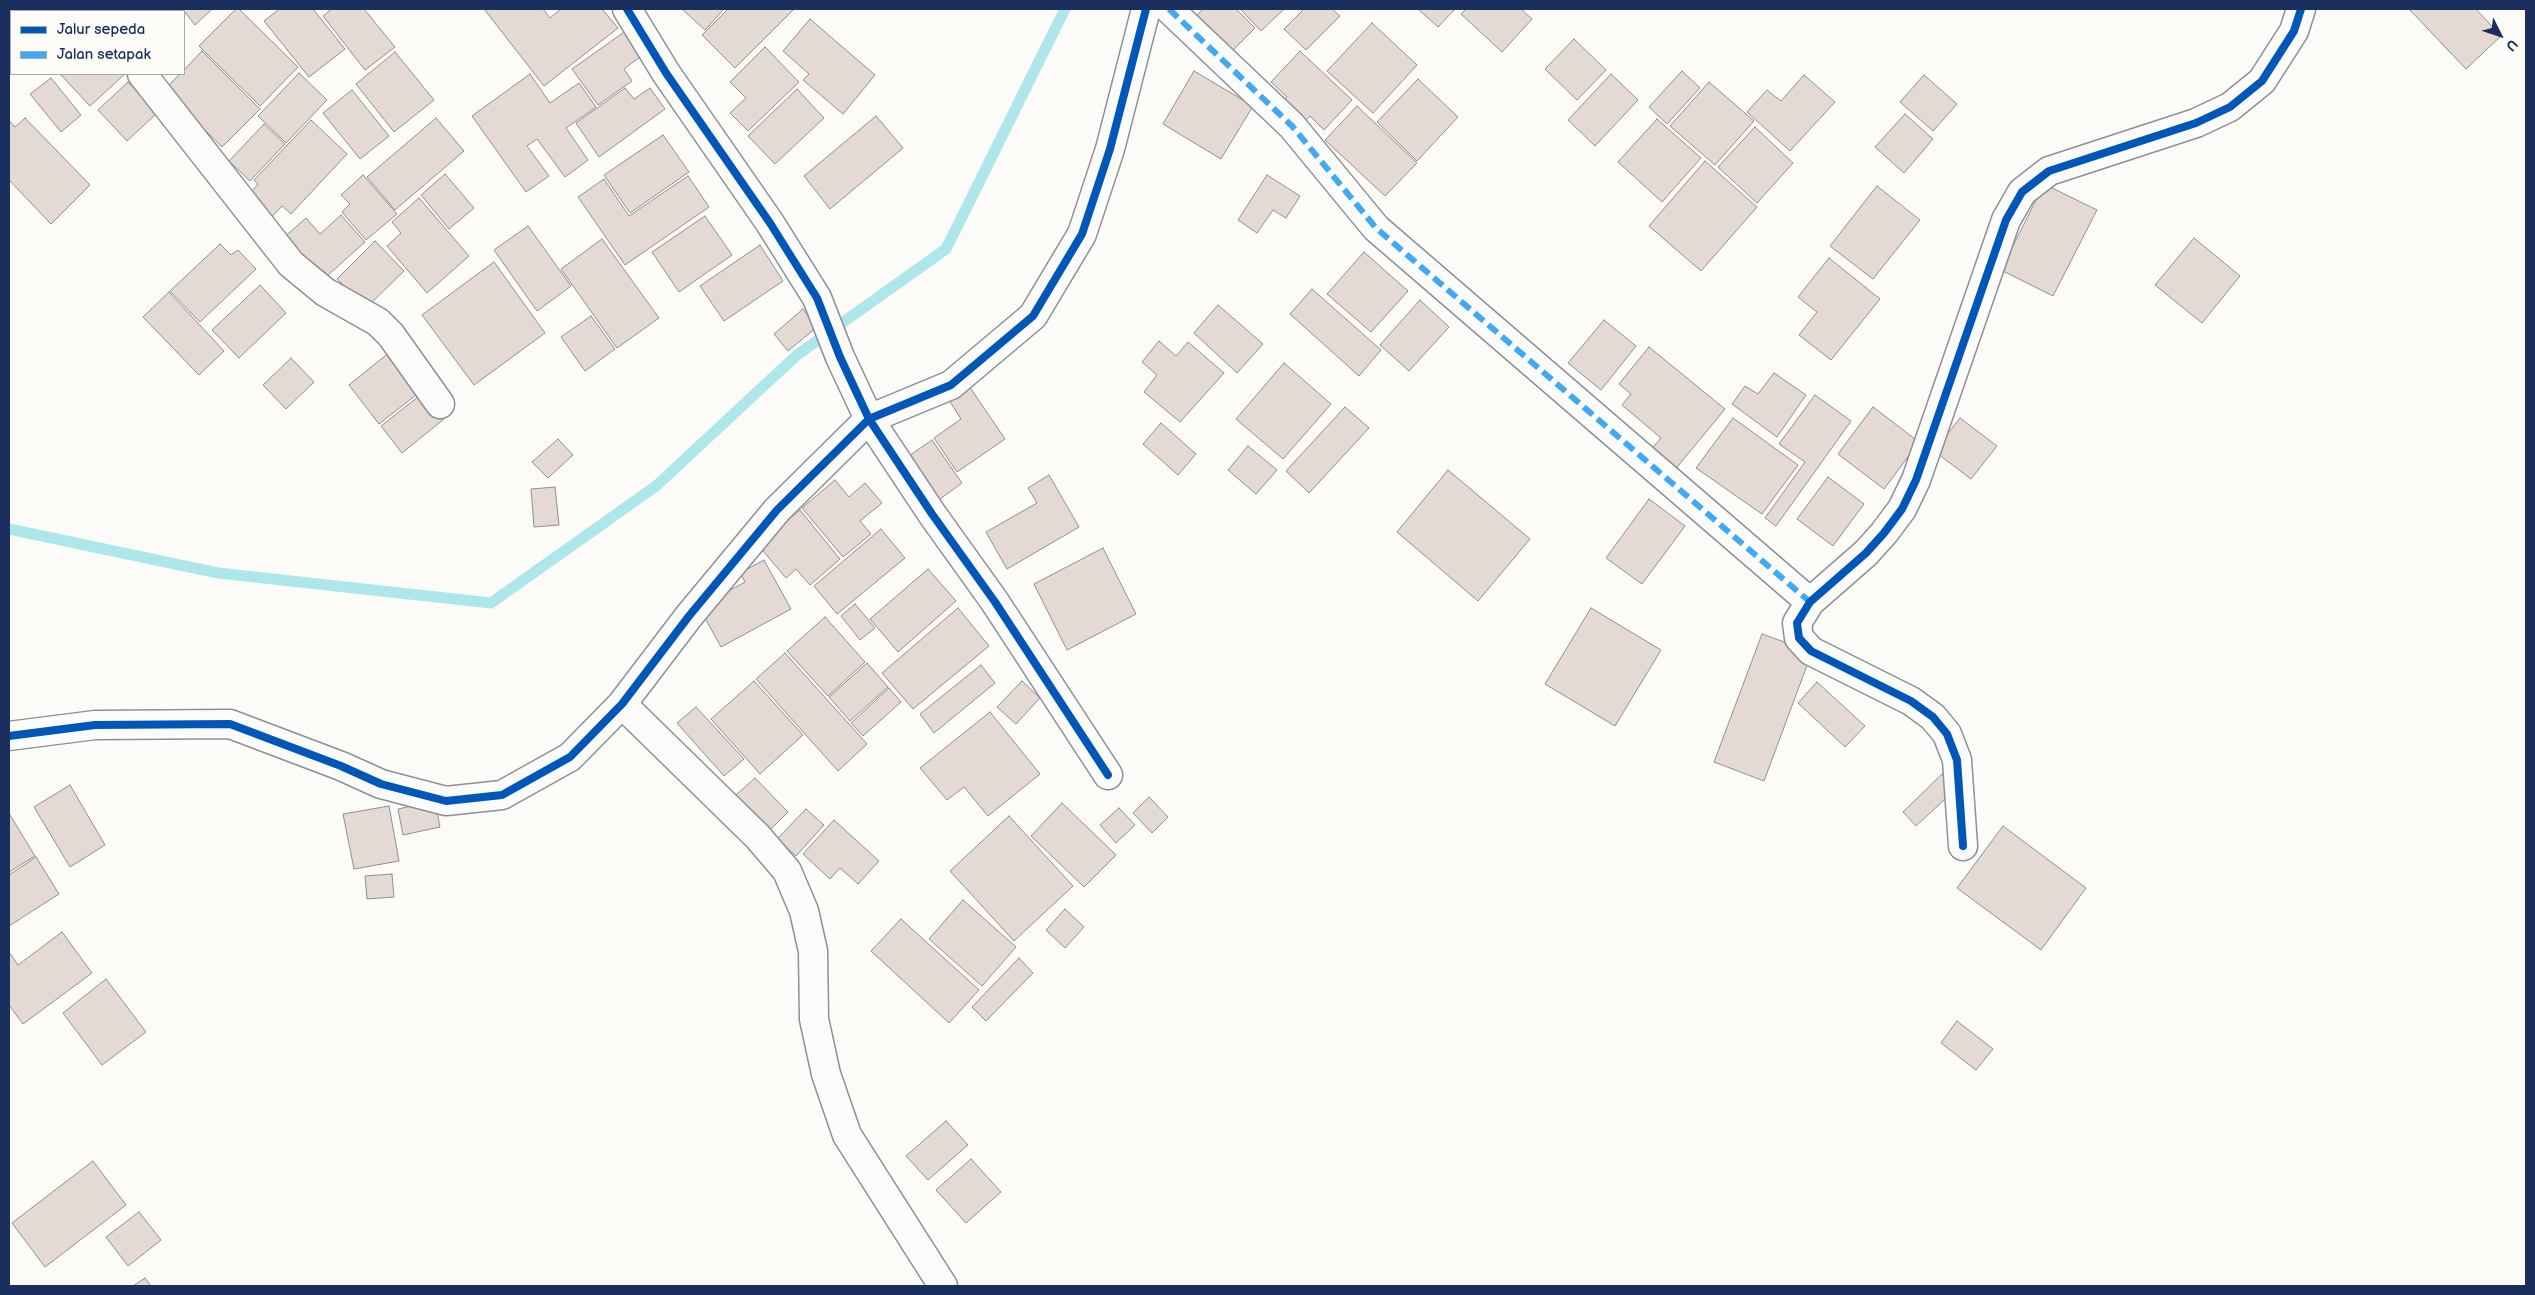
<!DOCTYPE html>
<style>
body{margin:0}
#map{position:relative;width:2535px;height:1295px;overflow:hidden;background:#fcfbf8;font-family:"Balsamiq Sans",sans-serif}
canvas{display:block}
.frame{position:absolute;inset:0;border:10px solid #1b2f5e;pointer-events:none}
.legend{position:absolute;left:10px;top:10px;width:175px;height:65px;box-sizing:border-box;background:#fdfcf7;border:1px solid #a3aaba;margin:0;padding:6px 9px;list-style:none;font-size:15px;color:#1b2f5e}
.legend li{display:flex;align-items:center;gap:10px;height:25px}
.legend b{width:25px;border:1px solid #a3aaba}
.north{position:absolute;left:2475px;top:10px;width:50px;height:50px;-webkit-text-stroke:4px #fdfcf7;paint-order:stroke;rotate:131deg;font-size:14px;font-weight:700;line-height:20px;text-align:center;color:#1b2f5e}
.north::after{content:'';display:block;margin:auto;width:18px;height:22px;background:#1b2f5e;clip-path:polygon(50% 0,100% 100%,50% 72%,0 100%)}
</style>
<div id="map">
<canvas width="2535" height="1295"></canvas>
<div class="frame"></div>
<ul class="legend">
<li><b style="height:6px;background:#0057b8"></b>Jalur sepeda</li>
<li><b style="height:6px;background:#3fa9f5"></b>Jalan setapak</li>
</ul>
<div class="north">U</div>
</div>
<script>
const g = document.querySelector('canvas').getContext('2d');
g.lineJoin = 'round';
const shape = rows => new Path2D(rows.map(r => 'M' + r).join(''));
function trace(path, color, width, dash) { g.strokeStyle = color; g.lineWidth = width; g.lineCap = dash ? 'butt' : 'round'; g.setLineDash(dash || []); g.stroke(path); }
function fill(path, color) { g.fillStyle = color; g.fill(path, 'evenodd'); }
trace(shape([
 [9,529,218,573,491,603,656,486,797,355,946,249,1065,9]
]), '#aee7ea', 11);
const building = shape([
 [115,9,212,9,195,25,184,11,117,11,115,9],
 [236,9,239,9,298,67,260,106,199,46,236,9],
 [276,9,313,9,345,49,309,77,264,21,278,10,276,9],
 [332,9,364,9,395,47,365,70,323,16,332,9],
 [484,9,543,9,550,18,561,9,602,9,618,28,544,86,484,9],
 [682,9,724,9,705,30,682,9],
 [728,9,794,9,735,68,702,35,728,9],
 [1203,9,1236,9,1255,28,1232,51,1197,15,1203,9],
 [1240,9,1284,9,1261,31,1240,9],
 [1304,9,1332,9,1340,16,1306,50,1284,29,1304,9],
 [1418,9,1455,9,1438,27,1418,9],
 [1466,9,1521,9,1532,19,1502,52,1461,14,1466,9],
 [2409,9,2476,9,2501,36,2466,69,2409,9],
 [810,19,875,75,843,114,803,80,809,74,783,51,810,19],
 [1372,23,1417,65,1373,113,1327,71,1372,23],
 [627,30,644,54,624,69,632,81,598,105,572,69,627,30],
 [1574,39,1606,70,1577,100,1545,69,1574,39],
 [765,47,799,82,748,131,730,113,746,98,730,82,765,47],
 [202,51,260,109,222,147,164,90,180,74,184,74,184,70,202,51],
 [1300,51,1352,100,1324,130,1310,116,1300,126,1279,106,1287,97,1271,82,1300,51],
 [395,52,434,100,394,132,356,84,395,52],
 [1194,71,1253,106,1221,159,1163,124,1194,71],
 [1682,71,1700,88,1667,124,1649,107,1682,71],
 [299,73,327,100,286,143,258,116,299,73],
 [60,74,125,74,90,106,60,74],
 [530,74,550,103,579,83,596,107,566,128,588,160,565,177,537,139,527,146,549,176,526,192,472,116,530,74],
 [1611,74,1638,100,1595,146,1568,120,1611,74],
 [1804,75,1835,102,1790,151,1747,112,1767,90,1781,101,1804,75],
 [1924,75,1957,104,1933,131,1900,102,1924,75],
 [51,78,81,115,61,132,30,94,51,78],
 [1418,79,1458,117,1417,161,1377,122,1418,79],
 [128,82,157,113,127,141,98,110,128,82],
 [1709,82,1754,121,1715,165,1670,126,1709,82],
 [625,88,634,99,650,88,665,109,599,157,576,123,625,88],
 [797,89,824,118,775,164,748,136,797,89],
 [352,90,389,136,360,159,323,113,352,90],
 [1357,106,1417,163,1385,196,1325,140,1357,106],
 [1905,114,1933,139,1904,173,1875,147,1905,114],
 [876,116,903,148,830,209,804,176,876,116],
 [25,118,90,185,51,224,9,180,9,120,15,127,25,118],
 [436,118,464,151,395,210,367,177,436,118],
 [1657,119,1701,158,1662,202,1618,162,1657,119],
 [311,120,347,154,291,214,282,206,269,220,246,198,258,184,254,180,311,120],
 [264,124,285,144,250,181,229,161,264,124],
 [1755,127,1793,163,1757,203,1718,167,1755,127],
 [663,135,689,172,630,213,604,175,663,135],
 [1705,161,1757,207,1701,271,1649,226,1705,161],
 [445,174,474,208,449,229,421,195,445,174],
 [363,175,397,214,366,240,342,212,350,204,341,195,363,175],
 [1267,175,1300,196,1286,218,1273,210,1257,233,1238,220,1267,175],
 [688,176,709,207,625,265,578,197,604,179,629,216,688,176],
 [2044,184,2097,210,2053,296,2001,270,2044,184],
 [1877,186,1920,220,1873,279,1830,246,1877,186],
 [419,198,469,256,427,293,387,246,401,233,392,222,419,198],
 [341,215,365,242,319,283,281,240,306,218,320,234,341,215],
 [705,216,732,255,679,292,652,252,705,216],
 [528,226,571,286,537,311,494,250,528,226],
 [2194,238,2240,276,2202,323,2155,285,2194,238],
 [602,239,659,318,617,348,561,269,602,239],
 [375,241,404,271,366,308,337,279,375,241],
 [220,244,231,255,238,250,256,269,200,322,170,291,220,244],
 [760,245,783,281,724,321,700,286,760,245],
 [1364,252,1408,291,1371,332,1327,294,1364,252],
 [1829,258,1880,299,1831,360,1799,335,1817,312,1798,297,1829,258],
 [494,262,545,333,474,385,422,315,494,262],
 [260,285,286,313,239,358,212,330,260,285],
 [1312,289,1381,350,1359,376,1290,314,1312,289],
 [169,292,224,351,199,375,143,317,169,292],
 [1420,300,1449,327,1409,371,1380,345,1420,300],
 [1218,305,1263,344,1237,373,1194,333,1218,305],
 [803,309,817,327,788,351,774,334,803,309],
 [591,316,615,349,585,371,561,337,591,316],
 [1604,320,1636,346,1601,390,1568,363,1604,320],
 [1159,341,1176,356,1188,342,1224,373,1180,422,1144,392,1157,375,1142,362,1159,341],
 [1649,347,1725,409,1673,472,1649,452,1661,438,1622,405,1631,394,1619,384,1649,347],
 [391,351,421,391,379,424,349,385,391,351],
 [291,358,314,382,286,409,263,385,291,358],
 [1284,363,1331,404,1283,459,1236,419,1284,363],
 [1774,373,1806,395,1777,437,1732,404,1745,386,1758,394,1774,373],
 [969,386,1005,439,957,472,934,438,961,419,949,400,969,386],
 [423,393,444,419,402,453,381,426,423,393],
 [1815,395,1851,421,1776,526,1765,518,1805,462,1779,444,1815,395],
 [1345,407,1369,428,1309,493,1286,471,1345,407],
 [1873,407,1919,442,1884,489,1838,454,1873,407],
 [1733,418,1798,465,1762,514,1696,468,1733,418],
 [1960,418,1997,446,1971,479,1934,451,1960,418],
 [1161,423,1196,454,1178,475,1143,444,1161,423],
 [558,439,573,455,548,478,532,462,558,439],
 [932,440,962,483,936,502,906,458,932,440],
 [1248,446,1277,470,1256,494,1228,470,1248,446],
 [1448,470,1530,539,1478,601,1397,532,1448,470],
 [1049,475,1079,527,1007,569,986,532,1037,503,1028,488,1049,475],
 [1828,477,1864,504,1833,546,1797,519,1828,477],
 [835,480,849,497,865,483,882,503,860,521,871,534,843,557,802,508,835,480],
 [555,487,559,525,534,527,531,489,555,487],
 [1649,499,1685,526,1642,584,1606,558,1649,499],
 [800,510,840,559,810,585,796,569,786,578,758,545,800,510],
 [881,529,905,558,837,614,814,586,881,529],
 [1103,548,1136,614,1067,650,1034,584,1103,548],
 [764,560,791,609,721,647,699,607,745,582,740,573,764,560],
 [928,569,956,601,898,652,870,619,928,569],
 [855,604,875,628,860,640,841,616,855,604],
 [958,608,989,646,913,709,882,673,958,608],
 [1591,608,1661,650,1615,726,1545,684,1591,608],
 [825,617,865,662,828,696,787,651,825,617],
 [1762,634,1812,652,1764,781,1714,762,1762,634],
 [785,653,867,744,838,771,756,679,785,653],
 [867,663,888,687,850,721,829,697,867,663],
 [981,665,995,683,934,733,920,714,981,665],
 [754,681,803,735,760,774,711,719,754,681],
 [1022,681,1040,698,1016,724,997,707,1022,681],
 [1817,682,1865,726,1845,747,1798,703,1817,682],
 [889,688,901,702,863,736,851,723,889,688],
 [696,707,744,759,724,776,677,723,696,707],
 [990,712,1040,774,988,816,964,787,947,800,920,768,990,712],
 [1942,774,1956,789,1916,826,1903,812,1942,774],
 [755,778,788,812,770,830,736,795,755,778],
 [70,785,105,845,70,867,34,807,70,785],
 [1149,797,1168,817,1152,833,1133,813,1149,797],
 [435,801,440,827,403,835,398,809,435,801],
 [1062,803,1116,855,1084,887,1031,836,1062,803],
 [389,806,399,861,354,869,343,814,389,806],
 [1119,808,1135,825,1116,843,1100,825,1119,808],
 [806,809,824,825,796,856,777,839,806,809],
 [10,815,35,856,9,872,9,816,10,815],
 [1009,816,1073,886,1014,941,950,871,1009,816],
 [834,820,879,861,858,884,840,868,830,879,803,854,834,820],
 [2003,826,2086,888,2041,950,1957,888,2003,826],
 [36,857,59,894,9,926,9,875,36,857],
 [392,874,394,897,367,899,365,876,392,874],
 [963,900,1016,947,982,986,929,939,963,900],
 [1065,909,1084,927,1065,948,1046,930,1065,909],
 [901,919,979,990,949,1023,871,951,901,919],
 [62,932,92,973,23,1024,9,1005,9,952,18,965,62,932],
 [1019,958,1033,973,986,1021,972,1007,1019,958],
 [106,979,146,1032,102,1065,63,1013,106,979],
 [1957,1021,1993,1049,1976,1070,1941,1043,1957,1021],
 [946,1121,968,1145,928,1180,906,1156,946,1121],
 [971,1159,1001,1192,966,1223,936,1190,971,1159],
 [93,1161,126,1205,45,1267,12,1223,93,1161],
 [139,1212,161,1240,128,1266,106,1237,139,1212],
 [145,1278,151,1286,133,1286,145,1278]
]);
fill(building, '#e4d9d3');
trace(building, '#8c9097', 1);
const street = shape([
 [86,9,88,11],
 [627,9,666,73,770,223,817,298,840,357,869,419,932,514,995,602,1108,775],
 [1169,9,1292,126,1376,228,1810,602],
 [142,74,291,264,325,292,378,322,391,335,440,404],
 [622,704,758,837,787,871,804,911,813,951,814,1019,826,1074,847,1135,943,1286],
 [9,736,95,725,230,724,341,766,381,784,446,801,502,795,570,757,622,704,689,616,777,510,869,419,951,385,1033,316,1082,234,1110,149,1146,9],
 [1963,846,1957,760,1947,734,1933,717,1911,701,1811,651,1799,638,1797,623,1810,602,1866,553,1884,533,1902,509,1916,480,2006,220,2022,192,2049,171,2196,123,2230,107,2262,81,2294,31,2301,9]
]);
const secondary = shape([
 [25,11,28,9]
]);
trace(street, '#8c9097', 31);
trace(secondary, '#8c9097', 31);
trace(street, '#fbfbf9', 28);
trace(secondary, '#fbfbf9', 28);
trace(shape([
 [1169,9,1292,126,1376,228,1810,602]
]), '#3fa9f5', 6, [12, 6]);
trace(shape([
 [627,9,666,73,770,223,817,298,840,357,869,419,932,514,995,602,1108,775],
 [9,736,95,725,230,724,341,766,381,784,446,801,502,795,570,757,622,704,689,616,777,510,869,419,951,385,1033,316,1082,234,1110,149,1146,9],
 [1963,846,1957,760,1947,734,1933,717,1911,701,1811,651,1799,638,1797,623,1810,602,1866,553,1884,533,1902,509,1916,480,2006,220,2022,192,2049,171,2196,123,2230,107,2262,81,2294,31,2301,9]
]), '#0057b8', 8);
</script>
